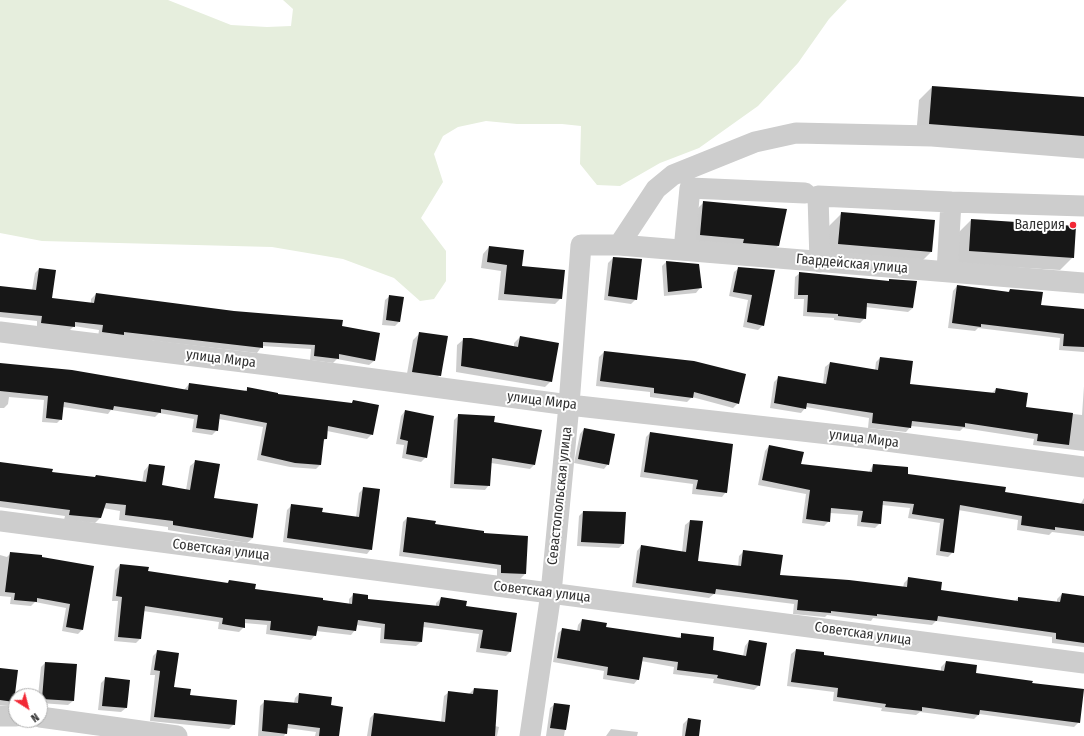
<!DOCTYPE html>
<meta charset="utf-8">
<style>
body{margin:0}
#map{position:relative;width:1084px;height:736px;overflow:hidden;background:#fff;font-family:"Fira Sans Condensed",sans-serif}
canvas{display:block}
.north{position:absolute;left:8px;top:688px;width:40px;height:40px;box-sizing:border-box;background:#fff;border:1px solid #acacac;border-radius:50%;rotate:144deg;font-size:11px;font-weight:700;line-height:16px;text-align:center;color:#303030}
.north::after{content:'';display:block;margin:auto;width:14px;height:18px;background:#f22835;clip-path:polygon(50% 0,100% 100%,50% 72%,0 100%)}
</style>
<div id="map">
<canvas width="1084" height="736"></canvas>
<div class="north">N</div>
</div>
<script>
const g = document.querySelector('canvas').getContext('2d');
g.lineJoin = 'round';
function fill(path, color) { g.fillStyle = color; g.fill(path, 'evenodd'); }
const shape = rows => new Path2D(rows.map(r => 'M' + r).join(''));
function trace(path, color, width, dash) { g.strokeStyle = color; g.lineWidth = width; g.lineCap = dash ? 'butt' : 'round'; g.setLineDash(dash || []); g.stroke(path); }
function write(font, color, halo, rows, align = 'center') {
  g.font = font + ' "Fira Sans Condensed",sans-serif'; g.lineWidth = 4; g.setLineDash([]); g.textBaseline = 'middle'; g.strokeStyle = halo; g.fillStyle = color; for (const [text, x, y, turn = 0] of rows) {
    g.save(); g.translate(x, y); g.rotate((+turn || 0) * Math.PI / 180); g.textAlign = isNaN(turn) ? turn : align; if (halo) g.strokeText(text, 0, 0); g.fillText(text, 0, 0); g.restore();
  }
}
fill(shape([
 [0,0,168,0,231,25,267,27,291,26,293,9,283,0,847,0,829,19,798,63,758,106,699,148,660,163,620,186,597,185,580,164,581,126,562,124,517,124,486,121,458,127,443,136,434,154,443,182,421,218,446,251,446,281,434,299,420,301,394,278,343,259,272,247,42,241,0,233]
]), '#e6eedd');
fill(shape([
 [932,87,1084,98,1084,155,916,137,919,100],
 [704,202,778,246,765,259,688,247,691,215],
 [842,213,931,252,918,265,826,256,829,226],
 [971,220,1073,257,1060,270,956,264,958,233],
 [489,247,521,267,561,298,555,304,498,300,501,271,481,268,483,254],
 [613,258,636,299,631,304,604,300,608,263],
 [666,262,698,265,700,288,696,293,664,296,662,266],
 [739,268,773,271,763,325,758,330,743,327,748,300,729,296,734,272],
 [39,269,51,299,91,304,91,299,96,294,341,326,374,361,369,365,337,359,333,363,310,360,311,349,262,346,257,353,121,337,98,337,99,330,74,326,69,331,37,327,37,321,0,317,0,287,32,290,35,273],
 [800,273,913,308,908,312,866,307,865,318,860,323,834,320,834,318,803,316,804,299,794,299,795,277],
 [957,286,1008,292,1010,290,1040,306,1084,310,1084,352,1059,350,1060,338,978,328,975,331,948,328,953,291],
 [390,296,399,322,395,326,382,325,385,300],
 [420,333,440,375,433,382,406,379,413,340],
 [520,337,551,381,545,387,456,372,457,345,464,339,514,347,514,343],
 [604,352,738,403,733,408,692,397,687,402,650,397,650,392,596,386,599,357],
 [880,358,909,385,992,393,996,389,1025,408,1082,415,1084,386,1084,451,1033,445,1034,439,963,428,960,431,911,426,906,432,868,428,869,418,806,407,801,413,770,408,774,382,779,377,823,384,825,367,830,363,875,370,876,362],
 [0,364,184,390,189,384,244,392,248,388,277,395,351,404,353,401,372,434,367,439,327,431,326,439,322,442,320,465,316,469,290,467,257,460,263,427,219,419,217,430,212,435,192,432,194,419,159,413,155,417,111,410,108,414,63,407,61,419,57,423,42,422,44,400,9,397,8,404,4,408,0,408],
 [405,411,426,457,421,462,402,458,404,445,396,444,401,416],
 [459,415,493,423,534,465,530,469,491,463,489,485,485,490,450,488,454,420],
 [584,429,608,464,604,469,574,463,580,434],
 [650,433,726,492,722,497,692,494,693,484,640,477,646,437],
 [769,446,800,465,869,472,873,465,907,475,1004,493,1080,505,1084,498,1084,536,1052,532,1049,535,1017,530,1018,520,958,510,953,552,948,557,936,555,940,523,908,518,910,508,882,505,880,523,875,528,857,526,858,515,830,513,829,521,824,526,802,523,806,494,758,485,765,451],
 [196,461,213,499,253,538,247,543,168,530,168,527,119,520,120,511,103,508,100,518,95,523,64,520,65,516,0,507,0,463,51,473,142,483,144,471,149,465,161,486,186,490,190,466],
 [364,488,371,549,367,554,283,542,287,510,292,505,321,513,356,517,359,493],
 [583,512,623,544,619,548,577,546,579,516],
 [407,518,434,525,483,534,525,574,520,579,497,577,497,569,399,556,403,522],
 [690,521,702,522,697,561,738,567,739,556,744,551,779,575,903,588,904,583,909,578,940,591,1015,601,1018,598,1057,603,1057,599,1062,594,1084,597,1084,647,1052,643,1052,637,936,621,932,625,873,618,871,621,827,615,825,617,793,614,794,604,714,594,709,598,632,587,637,551,641,546,682,552,685,525],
 [11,553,93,567,82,630,78,634,62,631,66,608,35,602,31,606,10,604,11,597,0,596,0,555,7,557],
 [120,565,147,572,226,584,229,581,254,590,349,604,349,599,354,594,367,600,436,607,436,603,441,598,465,607,510,652,506,656,476,652,479,634,423,627,421,642,416,646,380,643,381,628,356,625,355,630,351,635,316,631,315,635,311,640,266,634,267,625,244,623,244,627,239,632,218,629,219,622,143,611,140,639,136,643,114,641,118,601,112,601,115,570],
 [582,620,605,628,677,639,682,635,712,651,743,656,745,646,749,641,759,685,754,690,713,683,714,679,673,674,674,667,641,661,638,679,634,684,603,679,604,671,553,662,558,633,563,629,577,631,578,625],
 [796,650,822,655,941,671,941,667,946,662,975,674,1079,722,1074,727,979,714,974,719,920,712,916,715,881,711,882,708,833,701,834,692,787,686,791,654],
 [157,652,173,688,234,724,229,729,150,721,155,675,150,675,153,656],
 [45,663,73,701,68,705,40,703,40,696,38,696,41,667],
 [0,669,13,702,8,706,0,705],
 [106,678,126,708,121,712,98,710,101,683],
 [474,689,495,726,499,727,497,736,367,736,370,718,374,714,441,722,444,696,449,692,469,694],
 [299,694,329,706,338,736,315,736,316,732,287,728,286,733,284,736,258,736,260,706,265,701,294,703,295,698],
 [555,704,569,706,564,736,546,736,550,708],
 [688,719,698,736,682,736,683,724],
 [611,729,638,732,637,736,606,736]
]), '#0003');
fill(shape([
 [932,86,1084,97,1084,136,929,124],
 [703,201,787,209,779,246,743,243,744,239,700,235],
 [841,212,935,220,932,252,838,244],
 [971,219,1076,226,1074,258,969,251],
 [489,246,524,250,522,266,565,270,562,299,504,294,507,265,487,262],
 [613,257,642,259,637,300,608,296],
 [666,261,699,264,702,288,668,292],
 [738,267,775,270,764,326,747,322,752,295,733,292],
 [39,268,56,270,52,298,94,303,96,293,234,311,343,320,342,326,380,333,375,361,339,354,339,359,314,356,315,345,263,342,263,348,124,332,124,335,102,332,103,325,75,322,75,327,41,323,42,316,0,312,0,286,36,290],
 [799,272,889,281,889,279,917,281,913,308,867,303,866,319,838,316,838,314,807,312,808,295,798,295],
 [957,285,1009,292,1010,289,1043,292,1041,305,1084,309,1084,347,1063,346,1064,334,981,324,981,327,952,323],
 [389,295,404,297,400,322,386,320],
 [419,332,448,336,441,376,412,372],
 [520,336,559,343,552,382,461,366,463,338,471,338,518,347],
 [604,351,694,361,746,374,739,404,694,392,693,398,654,393,654,388,600,381],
 [880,357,913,361,910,384,995,393,996,388,1028,393,1026,407,1073,413,1069,445,1037,441,1038,434,965,423,965,427,912,421,911,428,872,423,873,413,807,403,806,409,774,403,778,376,826,384,830,362,878,370],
 [0,363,72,370,188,390,189,383,247,391,247,387,278,393,278,394,352,403,353,400,379,405,373,435,328,426,327,439,324,439,321,465,295,463,261,455,267,423,220,414,218,431,196,428,198,415,161,409,161,413,114,406,113,410,64,402,62,420,46,418,48,396,0,391],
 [405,410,434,416,427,458,406,454,408,441,400,439],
 [458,414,495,416,494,422,542,430,535,465,492,458,490,486,454,484],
 [584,428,615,434,609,465,578,459],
 [650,432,733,444,727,493,696,489,698,480,644,472],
 [769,445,804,452,801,464,872,472,873,464,908,467,908,474,1006,487,1005,492,1084,504,1084,531,1055,527,1055,530,1021,525,1022,516,960,505,954,553,940,551,944,519,912,514,914,504,883,501,881,524,861,522,863,511,831,508,830,522,806,519,810,490,762,480],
 [195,460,220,464,214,498,258,504,253,538,173,525,173,521,125,515,126,505,106,503,101,518,69,515,70,510,0,501,0,462,53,469,52,472,95,477,96,475,146,482,149,464,165,466,162,485,190,490],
 [363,487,380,489,372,550,287,538,291,504,323,508,322,512,359,517],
 [583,511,626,512,624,544,581,542],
 [407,517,436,521,435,524,484,531,484,533,528,536,526,574,501,573,501,565,403,552],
 [690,520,703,521,698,561,741,566,743,550,783,555,780,575,849,580,907,587,908,577,942,582,941,590,1018,601,1018,597,1060,602,1062,593,1084,596,1084,643,1056,639,1056,633,938,616,937,621,877,614,877,616,831,611,831,613,797,610,798,600,716,589,715,594,636,583,641,545,686,552],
 [10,552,42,555,42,557,94,566,83,630,66,627,70,604,37,598,37,602,14,600,15,593,5,592],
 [120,564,149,567,148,571,228,583,229,580,256,584,255,589,323,598,323,600,352,604,353,593,368,595,368,599,439,606,441,597,467,601,466,606,517,613,511,652,480,648,483,630,424,622,422,642,384,639,385,624,358,620,356,631,318,626,316,636,270,630,271,621,245,619,245,628,222,624,223,618,145,606,141,639,118,637,122,597,116,596],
 [582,619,607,623,606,627,681,638,681,633,714,637,713,650,746,656,749,640,767,643,760,686,717,678,718,675,677,670,678,662,643,657,639,680,607,675,608,667,557,658,562,628,580,631],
 [796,649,824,652,824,655,944,671,946,661,977,665,976,673,1033,681,1032,683,1084,689,1080,723,980,710,979,715,922,707,922,711,885,707,886,704,837,697,838,688,791,682],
 [157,650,179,653,174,687,191,689,190,695,237,700,235,725,154,717,160,671,154,670],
 [45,662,77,664,74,701,42,699],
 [0,668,18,670,14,702,0,700],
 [105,677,130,680,127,708,102,706],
 [474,688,498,690,495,736,371,736,374,713,445,722,448,691,473,694],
 [299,693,332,697,331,705,343,707,339,736,319,736,320,728,288,724,287,734,262,731,264,700,298,703],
 [554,703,570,705,566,730,550,728],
 [688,718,701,720,699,736,685,736]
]), '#171717');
trace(shape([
 [619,245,656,189,673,175,755,142,796,133,932,136,1084,148],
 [684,250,690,188,805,193],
 [820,262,818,196,951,202],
 [947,272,951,202,1084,206],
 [0,332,284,367,569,405,856,437,1084,467],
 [0,521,1084,663],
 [0,716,16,716],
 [40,717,177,736],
 [530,736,551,593,569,405,581,245,619,245,1084,283]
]), '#cdcdcd', 21);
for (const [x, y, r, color] of [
 [1073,225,4,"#f22835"]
]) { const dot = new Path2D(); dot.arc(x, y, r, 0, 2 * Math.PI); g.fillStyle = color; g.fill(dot); trace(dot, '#fff', 1.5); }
write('14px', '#303030', '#fff', [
 ["Валерия",1065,225]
], 'right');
write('14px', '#303030', '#fff', [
 ["Гвардейская улица",852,264,5],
 ["улица Мира",221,359,7],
 ["улица Мира",542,401,7],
 ["улица Мира",864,439,7],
 ["Севастопольская улица",560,496,-84],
 ["Советская улица",221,550,7],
 ["Советская улица",542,592,7],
 ["Советская улица",863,634,8]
]);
</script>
